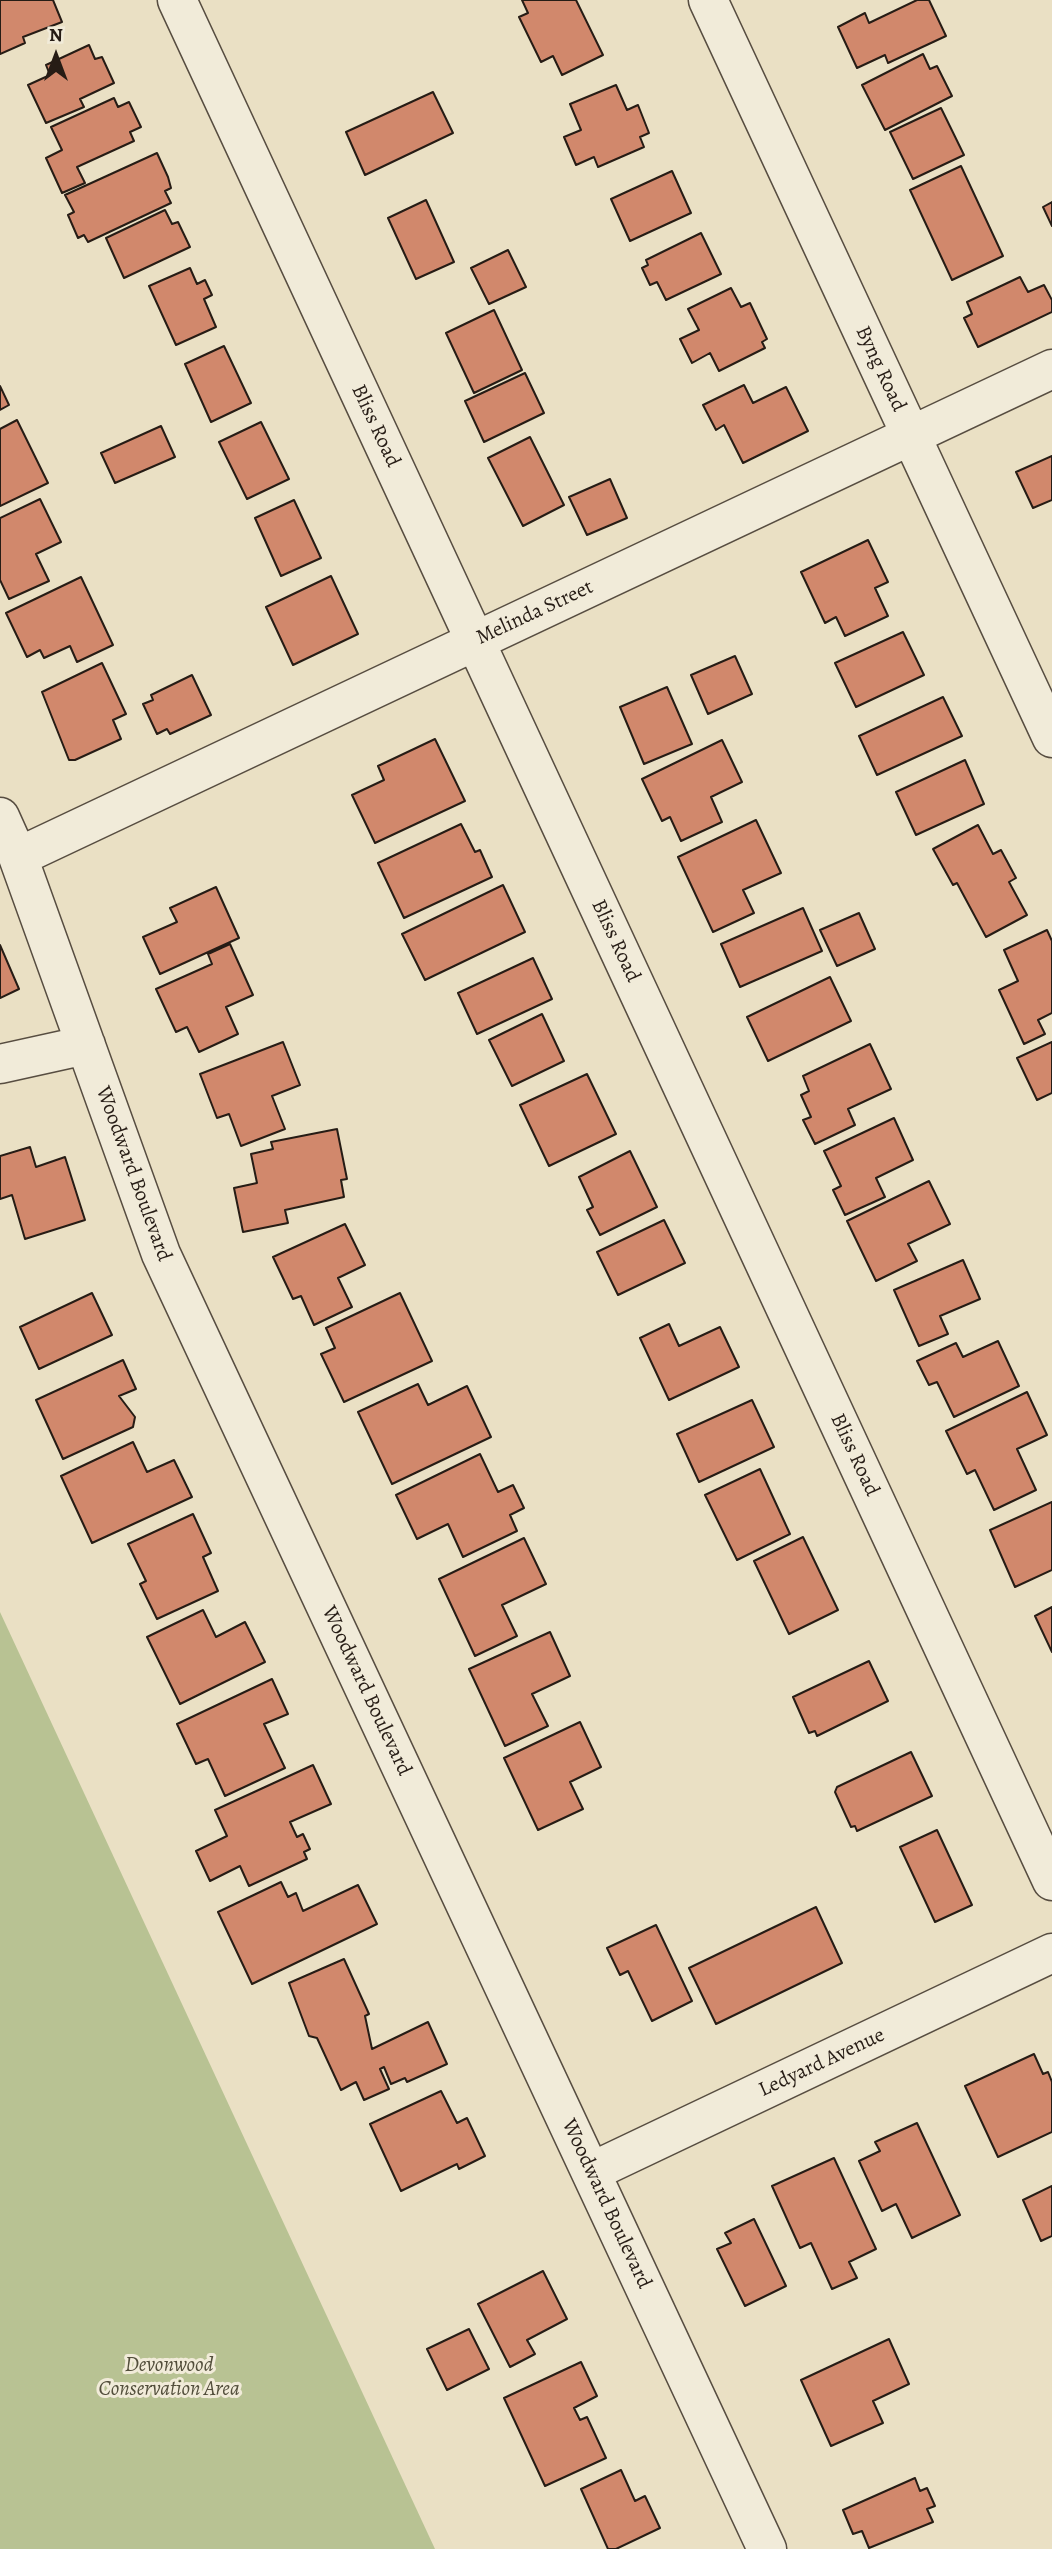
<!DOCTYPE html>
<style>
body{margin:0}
#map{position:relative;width:1052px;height:2549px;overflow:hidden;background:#eae0c4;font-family:Alegreya,serif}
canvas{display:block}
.north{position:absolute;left:21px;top:21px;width:70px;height:70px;-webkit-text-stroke:5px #f1ebd9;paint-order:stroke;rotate:0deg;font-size:19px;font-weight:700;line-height:28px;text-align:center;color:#261c15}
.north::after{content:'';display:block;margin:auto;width:24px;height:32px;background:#261c15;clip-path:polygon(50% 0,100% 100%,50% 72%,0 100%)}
</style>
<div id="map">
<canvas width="1052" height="2549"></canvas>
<div class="north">N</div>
</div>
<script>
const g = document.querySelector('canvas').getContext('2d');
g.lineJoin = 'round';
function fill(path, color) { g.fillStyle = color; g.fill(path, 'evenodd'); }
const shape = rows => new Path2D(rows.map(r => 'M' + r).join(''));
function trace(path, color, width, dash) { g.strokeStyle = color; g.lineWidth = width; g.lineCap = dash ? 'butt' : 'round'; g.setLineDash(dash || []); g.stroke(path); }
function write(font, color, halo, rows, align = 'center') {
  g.font = font + ' Alegreya,serif'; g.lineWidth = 6; g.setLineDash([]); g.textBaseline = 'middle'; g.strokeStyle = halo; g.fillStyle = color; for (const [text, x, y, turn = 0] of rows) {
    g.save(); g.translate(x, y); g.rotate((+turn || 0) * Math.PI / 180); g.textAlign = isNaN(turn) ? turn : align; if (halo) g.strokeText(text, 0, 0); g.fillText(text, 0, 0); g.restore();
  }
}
fill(shape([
 [0,1612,435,2549,0,2549]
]), '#b8c293');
const building = shape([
 [0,0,53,0,62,22,23,37,25,43,0,54,0,0],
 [522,0,576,0,603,55,562,75,553,56,541,62,519,17,528,13,522,0],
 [917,0,929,0,946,36,888,63,885,55,857,68,838,27,865,13,869,23,917,0],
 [89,45,95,59,102,57,114,83,80,99,84,107,46,123,28,85,50,75,46,65,89,45],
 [923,54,930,69,937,66,952,96,885,130,862,85,923,54],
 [616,85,627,110,638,105,649,133,640,137,644,147,598,167,594,157,576,165,564,137,581,130,570,104,616,85],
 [433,92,453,133,365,175,346,132,433,92],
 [114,98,118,107,129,102,141,127,130,132,134,141,77,167,85,183,62,193,46,158,62,150,51,127,114,98],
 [941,108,964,155,913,179,890,132,941,108],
 [157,153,168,177,171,188,165,191,171,203,88,242,84,235,78,238,68,215,74,212,65,195,157,153],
 [961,166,1003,256,952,280,910,190,961,166],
 [672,171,691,213,630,241,611,199,672,171],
 [426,200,454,262,416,279,388,218,426,200],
 [1052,202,1052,226,1043,207,1052,202],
 [165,210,172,224,178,222,190,247,124,278,106,238,165,210],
 [701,233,721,274,666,300,657,282,650,285,642,268,648,265,646,260,701,233],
 [508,250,526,287,489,304,471,268,508,250],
 [190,268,197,284,205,280,212,295,204,299,216,327,176,345,149,286,190,268],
 [1020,277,1028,292,1044,285,1052,300,1052,312,978,347,964,318,972,314,967,302,1020,277],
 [731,288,741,307,750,303,767,339,762,342,765,348,719,371,710,353,692,363,680,339,699,330,688,309,731,288],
 [494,310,522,370,474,393,446,333,494,310],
 [224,346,251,403,211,422,185,364,224,346],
 [525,373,544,413,484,442,465,401,525,373],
 [744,385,753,403,786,387,808,431,743,463,724,425,716,430,703,405,744,385],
 [0,386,9,405,0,410,0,386],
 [17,420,48,483,0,506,0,429,17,420],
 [261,422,289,479,247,499,219,442,261,422],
 [161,426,175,457,115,483,101,453,161,426],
 [530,437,564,505,523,526,488,458,530,437],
 [1052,456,1052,500,1033,508,1016,472,1052,456],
 [610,479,627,518,587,535,569,497,610,479],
 [40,499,61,542,36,554,49,581,9,599,0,580,0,518,40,499],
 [294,500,321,558,281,576,255,518,294,500],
 [868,540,888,582,875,588,888,616,845,636,836,617,825,623,801,572,868,540],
 [331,576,358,634,293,665,266,607,331,576],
 [81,577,113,645,77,662,70,646,44,658,40,650,27,657,6,613,81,577],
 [903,632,924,675,856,707,835,663,903,632],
 [735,656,752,694,708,714,691,675,735,656],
 [102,663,126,714,113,720,121,739,75,760,69,760,42,692,102,663],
 [192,675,211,715,170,734,167,729,157,734,143,704,153,700,151,695,192,675],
 [667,687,692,744,644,764,620,707,667,687],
 [943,697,962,736,877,775,859,736,943,697],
 [435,739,465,801,375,843,352,795,384,780,378,766,435,739],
 [722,740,742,782,711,797,722,822,681,841,670,817,662,821,642,779,722,740],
 [965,760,984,804,916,835,896,792,965,760],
 [756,820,781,873,743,890,754,913,713,932,678,857,756,820],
 [461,824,475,852,480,850,492,877,404,918,378,863,461,824],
 [978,825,993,854,1001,850,1016,878,1009,882,1027,915,986,937,957,883,953,885,933,849,978,825],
 [503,885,525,932,425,980,402,934,503,885],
 [216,887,239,938,160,974,143,937,177,922,170,908,216,887],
 [803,908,822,951,740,987,721,944,803,908],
 [859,913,875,949,837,966,820,930,859,913],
 [1047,930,1052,941,1052,1013,1038,1020,1045,1034,1024,1044,999,990,1018,981,1004,950,1047,930],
 [230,944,253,995,226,1007,238,1034,199,1052,187,1027,176,1032,156,989,212,964,208,954,230,944],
 [0,945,19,989,0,998,0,945],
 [533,958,552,999,477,1034,458,993,533,958],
 [830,977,851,1021,768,1061,747,1017,830,977],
 [542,1014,564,1061,512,1086,489,1040,542,1014],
 [283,1042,300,1085,272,1096,285,1129,241,1146,229,1114,217,1118,200,1074,283,1042],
 [1052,1042,1052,1093,1037,1100,1017,1058,1052,1042],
 [870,1044,891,1089,848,1109,855,1125,815,1144,803,1120,811,1117,801,1095,809,1091,803,1076,870,1044],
 [587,1074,616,1134,549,1166,520,1105,587,1074],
 [894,1118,913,1160,876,1178,885,1197,845,1215,833,1190,841,1186,824,1151,894,1118],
 [337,1129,347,1179,341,1180,344,1197,285,1210,288,1223,243,1232,234,1188,257,1183,251,1154,273,1149,271,1142,337,1129],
 [30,1147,36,1167,65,1157,85,1220,25,1239,12,1195,0,1199,0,1156,30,1147],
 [630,1151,657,1207,600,1235,587,1210,593,1207,579,1177,630,1151],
 [929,1181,950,1224,908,1244,917,1261,876,1281,847,1221,929,1181],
 [664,1220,685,1263,618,1295,597,1252,664,1220],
 [345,1224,365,1265,338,1278,352,1307,314,1325,301,1296,293,1299,273,1257,345,1224],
 [963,1260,980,1299,940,1316,948,1334,919,1346,894,1290,963,1260],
 [92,1293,112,1335,39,1369,20,1327,92,1293],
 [400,1293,432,1361,344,1402,321,1354,335,1348,326,1328,400,1293],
 [669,1324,679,1346,720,1327,739,1367,669,1400,640,1338,669,1324],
 [998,1341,1019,1386,954,1417,937,1382,929,1385,917,1361,956,1343,963,1357,998,1341],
 [123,1360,136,1389,119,1396,135,1417,133,1427,63,1459,36,1400,123,1360],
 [418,1384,428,1405,467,1386,491,1437,392,1484,358,1412,418,1384],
 [1027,1392,1047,1435,1017,1449,1036,1490,994,1510,975,1470,967,1474,946,1431,1027,1392],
 [752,1400,774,1447,699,1482,677,1434,752,1400],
 [133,1442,147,1472,174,1460,192,1497,92,1543,61,1476,133,1442],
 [480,1454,498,1492,513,1485,524,1508,510,1515,517,1531,463,1557,448,1524,417,1539,396,1495,480,1454],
 [760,1469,790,1534,737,1560,705,1495,760,1469],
 [1052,1502,1052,1570,1015,1587,990,1530,1052,1502],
 [193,1514,211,1553,203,1557,218,1591,157,1619,140,1584,146,1581,128,1544,193,1514],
 [803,1537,838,1610,789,1634,754,1561,803,1537],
 [524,1538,546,1584,502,1605,517,1636,475,1656,439,1579,524,1538],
 [1052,1607,1052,1652,1035,1616,1052,1607],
 [203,1610,216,1637,245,1622,265,1662,180,1704,147,1637,203,1610],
 [550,1632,570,1676,532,1694,548,1726,505,1746,469,1669,550,1632],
 [869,1661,888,1701,817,1736,815,1731,809,1733,793,1697,869,1661],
 [272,1679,288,1714,264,1724,285,1768,225,1796,208,1759,196,1764,177,1724,272,1679],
 [580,1722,601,1767,570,1782,583,1809,538,1830,504,1758,580,1722],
 [911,1752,932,1796,857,1831,855,1826,851,1827,835,1792,837,1787,911,1752],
 [313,1765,331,1804,290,1822,297,1837,303,1834,310,1849,304,1852,307,1859,249,1886,240,1866,210,1881,196,1851,227,1836,215,1810,313,1765],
 [937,1830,972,1905,935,1922,900,1847,937,1830],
 [281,1882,288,1897,296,1893,303,1911,358,1885,377,1924,252,1984,218,1912,281,1882],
 [816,1907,842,1963,716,2024,689,1968,816,1907],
 [656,1925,692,2001,652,2021,628,1971,620,1975,607,1948,656,1925],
 [344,1959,369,2014,365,2016,372,2049,428,2022,447,2064,407,2082,405,2078,391,2084,384,2067,380,2069,389,2089,364,2100,356,2082,341,2090,317,2038,309,2036,289,1983,344,1959],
 [1034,2054,1043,2074,1048,2072,1052,2082,1052,2132,998,2157,965,2086,1034,2054],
 [441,2091,457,2123,467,2118,485,2156,459,2169,457,2164,401,2191,370,2124,441,2091],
 [917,2123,960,2215,912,2238,896,2204,882,2211,859,2161,880,2151,875,2142,917,2123],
 [834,2158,876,2249,849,2262,857,2278,832,2289,811,2243,800,2248,772,2186,834,2158],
 [1052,2186,1052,2236,1041,2241,1023,2200,1052,2186],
 [754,2219,786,2286,745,2306,717,2249,731,2243,725,2233,754,2219],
 [543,2271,567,2319,527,2340,535,2354,510,2367,478,2304,543,2271],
 [469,2329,489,2369,447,2390,427,2349,469,2329],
 [889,2339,909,2384,873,2401,883,2423,831,2446,801,2380,889,2339],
 [581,2362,597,2396,574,2408,580,2420,587,2417,606,2458,545,2486,504,2398,581,2362],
 [621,2470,635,2501,645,2496,660,2528,616,2549,608,2549,581,2489,621,2470],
 [915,2478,920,2491,927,2488,935,2506,927,2509,933,2522,869,2548,862,2531,853,2534,843,2510,915,2478]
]);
fill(building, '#d1886c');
trace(building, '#261c15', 2);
const street = shape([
 [177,0,1052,1881],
 [708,0,1052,738],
 [0,817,18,857,161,1254,767,2549],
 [18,857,1052,369],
 [0,1064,86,1045],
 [591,2172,1052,1953]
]);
trace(street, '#574d41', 41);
trace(street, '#f1ebd9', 38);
write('21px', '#261c15', '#f1ebd9', [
 ["Byng Road",880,369,65],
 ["Bliss Road",375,426,65],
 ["Melinda Street",535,613,-25],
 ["Bliss Road",615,941,65],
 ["Woodward Boulevard",133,1174,70],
 ["Bliss Road",854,1455,65],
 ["Woodward Boulevard",366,1691,65],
 ["Ledyard Avenue",822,2063,-25],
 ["Woodward Boulevard",606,2204,65]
]);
write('italic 21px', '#524e3b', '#f1ebd9', [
 ["Devonwood",169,2366],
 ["Conservation Area",169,2390]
]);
</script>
